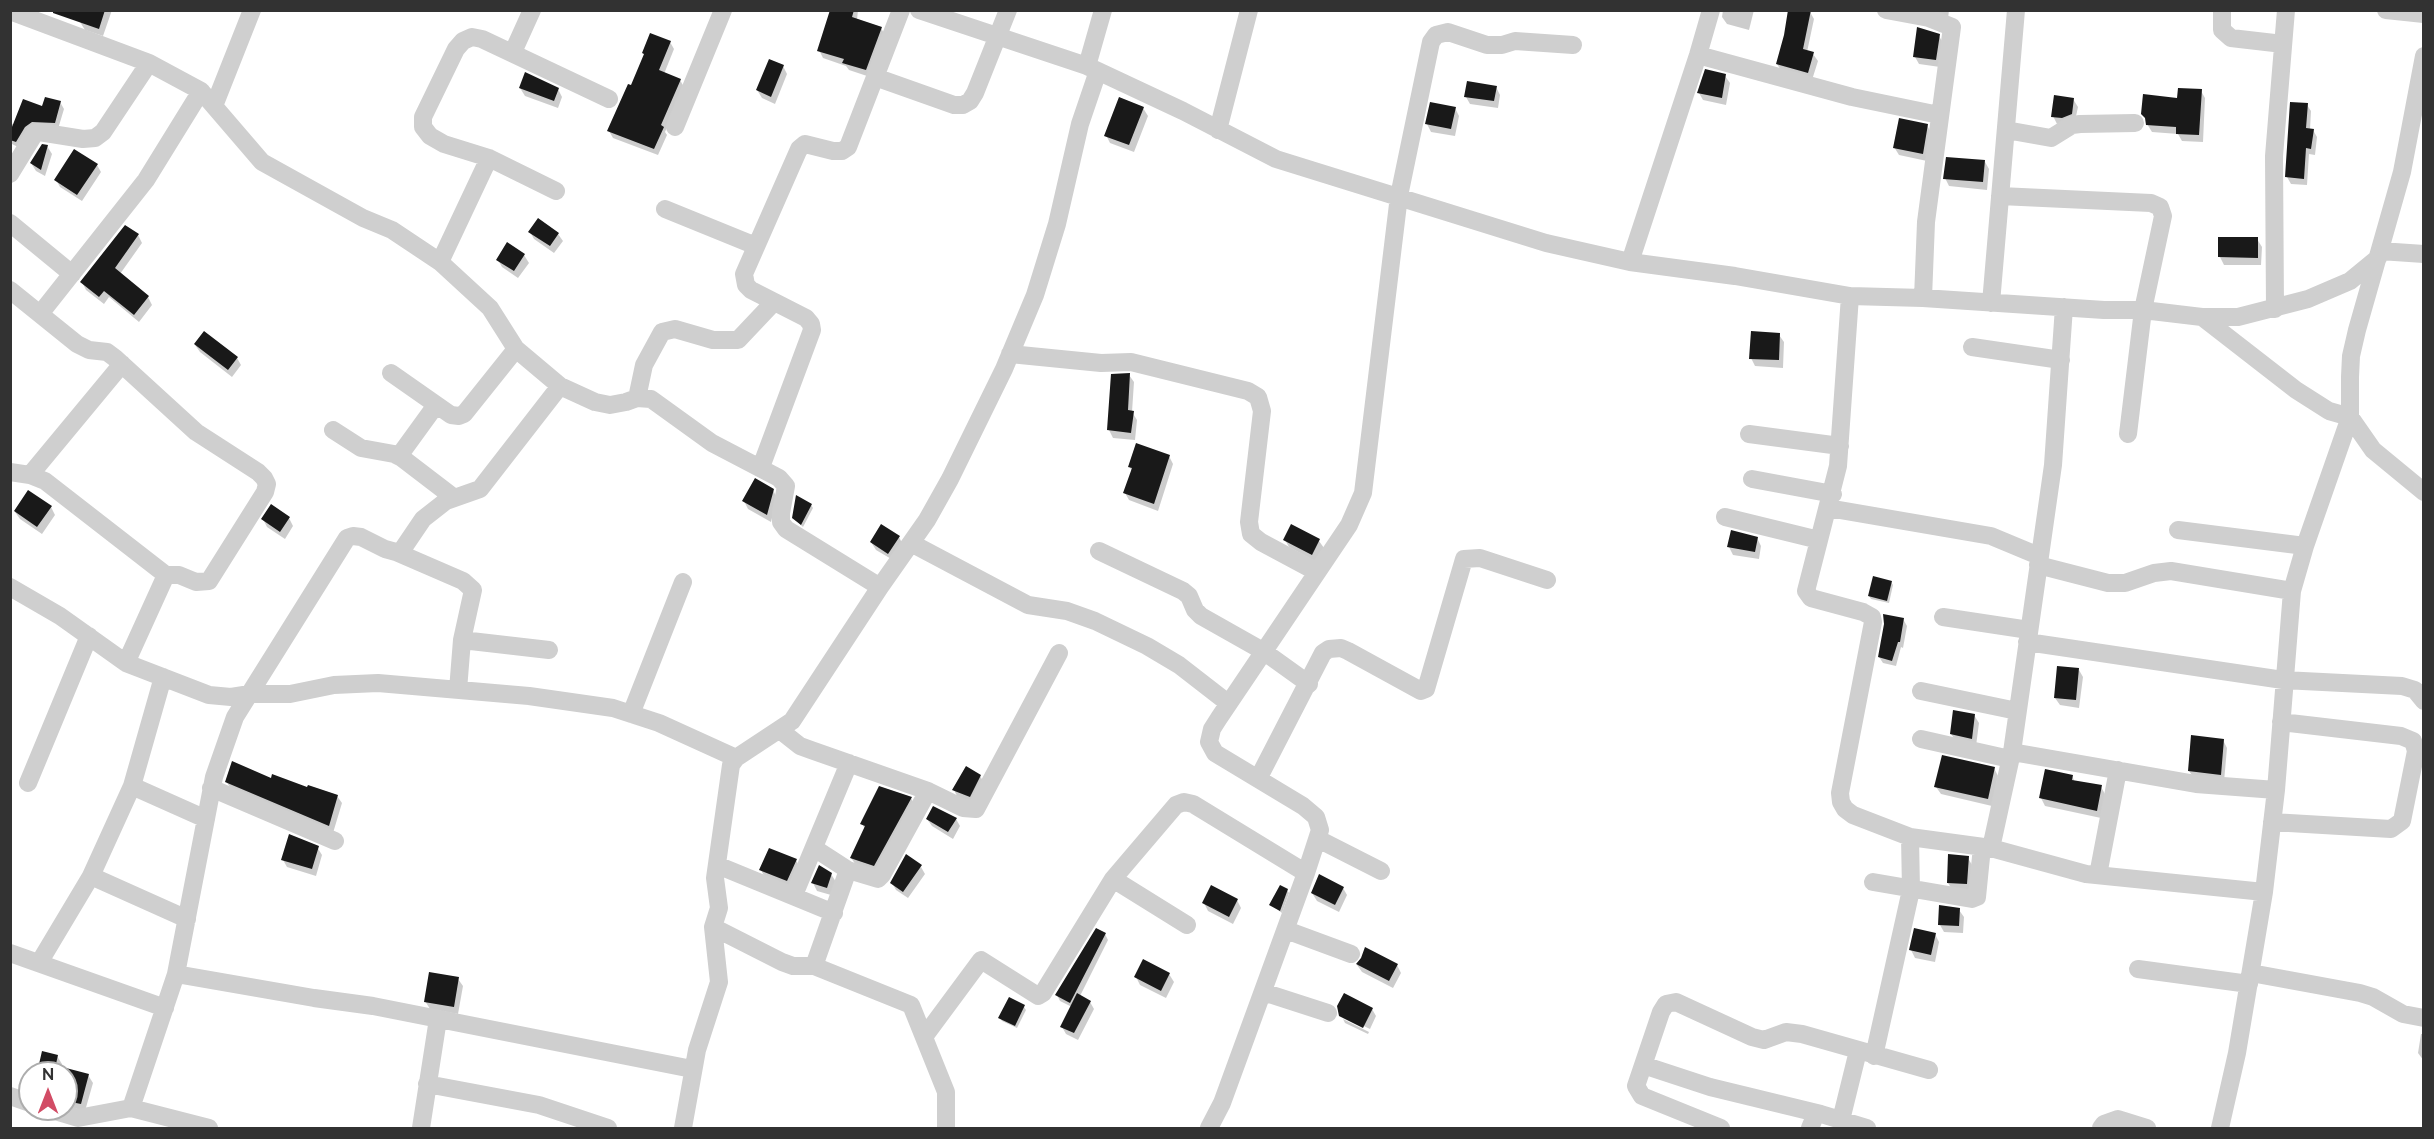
<!DOCTYPE html>
<style>
body{margin:0}
#map{position:relative;width:2434px;height:1139px;overflow:hidden;background:#fff;font-family:Raleway,sans-serif}
canvas{display:block}
.frame{position:absolute;inset:0;border:12px solid #323232;pointer-events:none}
.north{position:absolute;left:18px;top:1061px;width:60px;height:60px;box-sizing:border-box;background:#fff;border:2px solid #adadad;border-radius:50%;rotate:0deg;font-size:16px;font-weight:700;line-height:24px;text-align:center;color:#323232}
.north::after{content:'';display:block;margin:auto;width:21px;height:27px;background:#d24c65;clip-path:polygon(50% 0,100% 100%,50% 72%,0 100%)}
</style>
<div id="map">
<canvas width="2434" height="1139"></canvas>
<div class="frame"></div>
<div class="north">N</div>
</div>
<script>
const g = document.querySelector('canvas').getContext('2d');
g.lineJoin = 'round';
function fill(path, color) { g.fillStyle = color; g.fill(path, 'evenodd'); }
const shape = rows => new Path2D(rows.map(r => 'M' + r).join(''));
function trace(path, color, width, dash) { g.strokeStyle = color; g.lineWidth = width; g.lineCap = dash ? 'butt' : 'round'; g.setLineDash(dash || []); g.stroke(path); }
fill(shape([
 [84,10,112,10,103,36,85,30,80,22],
 [831,10,858,10,857,20,881,28,885,35,870,77,849,70,846,66,823,58,819,50],
 [1723,10,1754,10,1749,30,1727,24,1722,17],
 [1923,10,1949,10,1948,19],
 [1810,12,1814,19,1807,52,1813,54,1818,61,1812,80,1782,72,1777,64],
 [1939,36,1943,43,1940,67,1919,64,1915,57],
 [670,42,674,49,664,74,680,80,684,87,665,132,667,135,658,155,613,138,609,131,632,87,645,56,643,53],
 [783,66,787,74,775,104,762,98,757,90],
 [1725,76,1730,83,1726,105,1703,100,1699,93],
 [1496,87,1500,95,1498,108,1470,104,1466,97],
 [520,88,558,89,562,97,558,108,525,96],
 [2201,91,2205,98,2203,142,2182,141,2178,134,2152,132,2147,124,2179,99],
 [2073,99,2078,107,2075,121,2057,124,2053,116],
 [60,102,64,109,58,129,20,148,10,143,10,123,15,125,43,108],
 [2307,105,2311,111,2310,130,2313,130,2317,137,2315,155,2309,154,2307,185,2291,184,2287,177],
 [1143,108,1148,116,1134,152,1110,143,1106,135],
 [1455,108,1459,116,1455,136,1431,132,1427,124],
 [1927,125,1931,133,1927,161,1899,155,1894,147],
 [47,146,52,154,45,176,36,171,31,163],
 [1985,162,1989,169,1987,190,1949,186,1945,178],
 [97,165,101,172,82,201,60,187,56,180],
 [530,232,558,234,563,241,554,253,534,239],
 [138,235,142,243,120,274,148,297,152,305,139,322,109,297,104,304,86,290,82,282],
 [2257,239,2262,247,2261,265,2224,265,2220,257],
 [524,255,529,263,518,278,502,267,498,260],
 [1779,335,1784,342,1783,368,1755,366,1751,358],
 [195,345,237,358,241,365,232,377,200,352],
 [1129,375,1134,382,1132,412,1137,420,1135,440,1113,438,1109,430],
 [1169,456,1173,464,1158,511,1129,500,1125,493,1132,471,1129,466],
 [773,490,777,498,771,522,748,509,744,501],
 [811,505,813,508,803,527,794,518],
 [51,507,55,515,42,534,20,519,15,512],
 [289,518,293,526,285,539,267,527,263,519],
 [1292,526,1319,541,1324,548,1316,562,1289,547,1285,540],
 [899,537,903,545,893,560,876,550,871,542],
 [1757,538,1761,546,1759,559,1733,555,1729,547],
 [1891,582,1893,585,1889,603,1871,599,1869,596],
 [1903,619,1907,626,1903,648,1901,647,1896,666,1883,663,1879,657],
 [2079,670,2083,677,2079,708,2060,705,2055,698],
 [1974,715,1979,723,1976,746,1956,741,1951,734],
 [2223,740,2227,748,2224,782,2194,778,2189,771],
 [1994,768,1998,776,1992,806,1941,794,1936,787],
 [980,776,985,784,974,804,958,798,954,790],
 [2072,776,2075,782,2101,787,2105,794,2101,818,2045,806,2041,798],
 [271,780,337,796,342,803,333,833,231,789,226,781],
 [911,798,915,806,878,873,856,865,851,858,865,829,862,824],
 [927,819,956,819,960,826,953,839,932,826],
 [317,847,322,855,316,876,287,867,283,860],
 [1968,858,1972,865,1971,892,1953,891,1948,883],
 [796,860,800,868,791,888,765,878,761,870],
 [921,867,925,874,908,898,896,890,892,883],
 [831,874,836,882,831,895,817,891,813,883],
 [1343,888,1347,895,1339,912,1317,901,1312,893],
 [1287,890,1289,893,1282,913,1271,905],
 [1237,900,1241,908,1233,924,1208,911,1204,903],
 [1959,910,1964,917,1963,933,1944,932,1940,925],
 [1105,934,1108,940,1080,996,1090,1002,1094,1009,1078,1040,1066,1034,1062,1027,1072,1007,1060,1001,1057,995],
 [1935,934,1939,942,1935,962,1915,958,1911,950],
 [1357,965,1397,965,1401,973,1393,988,1362,972],
 [1169,974,1174,982,1166,998,1140,985,1136,977],
 [458,979,463,986,458,1014,430,1009,425,1001],
 [1010,999,1024,1007,1026,1010,1017,1028,1002,1021,1000,1018],
 [1372,1009,1376,1016,1370,1029,1341,1015],
 [1343,1019,1369,1032,1368,1034,1345,1023],
 [2421,1034,2424,1034,2424,1061,2418,1053],
 [57,1056,62,1064,61,1068,88,1075,93,1083,85,1111,66,1106,66,1073,38,1073]
]), '#0003');
fill(shape([
 [53,10,105,10,99,29,53,13],
 [830,10,854,10,852,17,882,27,866,70,842,63,844,59,817,51],
 [1788,10,1811,10,1803,49,1814,52,1808,73,1776,64,1784,35],
 [1917,27,1940,34,1936,60,1913,57],
 [650,33,671,41,659,70,681,79,661,125,664,127,654,149,607,131,628,84,631,85,644,54,642,53],
 [769,59,784,65,771,97,756,90],
 [1705,69,1726,74,1722,98,1697,93],
 [525,72,559,88,554,101,519,88],
 [1467,81,1497,86,1494,101,1464,97],
 [2178,88,2202,89,2199,135,2176,134,2176,127,2146,125,2145,118,2141,114,2143,94,2177,98],
 [2054,95,2074,98,2072,114,2062,118,2051,117],
 [45,97,61,101,55,123,32,122,25,127,16,142,10,140,10,132,23,99,42,106],
 [1119,97,1144,107,1129,145,1104,136],
 [1430,102,1456,107,1451,129,1425,124],
 [2290,102,2308,103,2306,128,2314,129,2311,149,2306,148,2304,179,2285,177],
 [1899,118,1928,124,1923,154,1893,148],
 [42,144,48,145,41,170,30,163],
 [74,149,98,164,77,195,54,180],
 [1946,157,1985,160,1983,182,1943,179],
 [538,218,559,233,550,246,528,232],
 [125,225,139,234,115,268,149,296,134,315,104,291,99,297,80,282],
 [2218,237,2258,237,2258,258,2218,257],
 [507,242,525,254,514,271,496,260],
 [204,331,238,357,228,370,194,344],
 [1751,331,1780,333,1779,360,1749,359],
 [1130,373,1128,410,1134,411,1131,433,1107,430,1111,374],
 [1136,443,1170,455,1154,504,1123,493,1132,468,1128,467],
 [755,478,774,489,767,515,742,501],
 [28,490,52,506,37,527,14,511],
 [796,495,812,504,801,525,792,518],
 [271,504,290,517,280,532,261,519],
 [881,524,900,536,888,554,870,542],
 [1291,524,1320,539,1312,555,1283,540],
 [1731,530,1758,537,1755,552,1727,547],
 [1873,576,1892,581,1887,601,1868,596],
 [1883,614,1904,618,1900,642,1898,642,1892,661,1878,657,1884,624],
 [2057,666,2079,668,2076,700,2054,698],
 [1953,710,1975,714,1972,739,1950,734],
 [2191,735,2224,739,2221,775,2188,771],
 [1942,755,1995,767,1988,799,1934,787],
 [232,761,271,778,272,774,307,787,308,785,338,795,329,826,225,782],
 [966,766,981,775,970,797,952,790],
 [2045,769,2073,775,2072,780,2102,785,2097,811,2039,798],
 [879,786,912,797,874,866,850,858,865,826,860,824],
 [933,806,957,818,948,832,926,819],
 [289,834,319,846,312,869,281,860],
 [769,848,797,859,787,881,759,870],
 [906,854,922,865,903,892,890,883],
 [1948,854,1969,856,1967,884,1947,883],
 [819,865,832,873,827,888,811,883],
 [1319,874,1344,887,1335,905,1311,893],
 [1211,885,1238,899,1229,917,1202,903],
 [1280,885,1288,889,1280,911,1269,905],
 [1939,905,1960,908,1959,926,1938,925],
 [1096,928,1106,933,1070,1003,1055,995],
 [1914,928,1936,933,1931,955,1909,950],
 [1365,947,1398,964,1389,981,1356,964,1361,958],
 [1143,959,1170,973,1161,991,1134,977],
 [429,972,459,977,454,1007,424,1002],
 [1077,993,1091,1001,1074,1033,1060,1027],
 [1344,993,1373,1008,1363,1028,1339,1016,1337,1006],
 [1009,997,1025,1005,1015,1026,998,1018],
 [42,1051,58,1055,54,1073,37,1073],
 [66,1068,89,1074,81,1104,66,1101]
]), '#191919');
trace(shape([
 [919,10,1087,66,1183,111,1276,159,1546,243,1630,262,1735,276,1850,296,1923,298,2104,310,2143,310,2202,317,2238,317,2308,299,2350,281,2378,258],
 [1886,10,1929,18,1952,27,1926,222,1923,298],
 [2222,10,2222,30,2231,38,2283,44],
 [2386,10,2424,14],
 [10,11,149,63,201,91,262,162,363,218,392,230,440,262,490,308,516,349,560,386,595,402,610,405,626,402,637,398,651,399,712,443,779,478,786,486,781,513,781,522,786,529,880,587],
 [513,52,532,10],
 [1698,55,1852,97,1939,115],
 [2424,56,2402,172,2357,330,2351,356,2350,377,2350,417,2373,450,2424,492],
 [1087,66,1103,10],
 [875,77,954,105,963,105,970,101,975,93,1008,10],
 [214,106,252,10],
 [675,127,723,10],
 [1218,130,1249,10],
 [2006,130,2051,138,2072,125,2080,124,2135,123],
 [10,174,35,133,39,132,83,139,95,138,103,132,149,63],
 [556,191,489,158,444,144,430,136,423,127,423,117,456,49,463,41,472,37,482,39,609,99],
 [2000,196,2151,203,2160,207,2163,216,2143,310,2128,434],
 [665,209,756,246],
 [10,223,72,274],
 [2380,251,2424,254],
 [440,262,489,158],
 [1630,262,1698,55,1711,10],
 [10,290,77,344,89,350,107,352,115,358,196,432,258,472,264,478,267,484,265,492,209,581,196,582,179,575,166,575,126,663],
 [1850,296,1838,466,1806,591,1811,598,1863,612,1872,617,1873,622,1840,793,1841,802,1845,809,1853,815,1910,837,1991,848,2086,874,2264,892],
 [1991,303,2016,10],
 [2275,309,2274,156,2286,10],
 [40,314,146,180,201,91],
 [2202,317,2296,390,2329,411,2350,417,2305,546,2292,591,2276,790,2264,892,2237,1053,2220,1128],
 [1972,347,2061,360],
 [1010,354,1101,363,1131,362,1248,391,1258,397,1262,411,1249,522,1251,534,1261,542,1317,572],
 [391,373,451,415,459,416,464,414,516,349],
 [637,398,644,365,662,332,675,329,713,340,738,340,773,303],
 [333,430,361,448,394,454,402,458,453,497],
 [1749,434,1840,446],
 [399,456,436,405],
 [761,467,812,330,811,324,806,318,751,290,746,285,744,274,799,149,805,144,833,151,842,151,848,147,901,10],
 [10,472,30,475,45,481,166,575],
 [30,475,122,364],
 [1752,479,1833,494],
 [1828,508,1991,536,2039,556],
 [1725,517,1819,540],
 [2178,530,2305,546],
 [911,543,1028,605,1067,611,1095,621,1147,646,1179,665,1228,703],
 [1099,551,1183,591,1189,596,1195,610,1201,616,1263,651,1309,684],
 [396,552,463,581,473,590,462,640,458,690],
 [2038,565,2108,583,2125,583,2154,573,2171,571,2292,591],
 [10,587,60,616,126,663,209,695,231,697,250,694,290,694,334,685,378,683,529,696,613,708,659,723,736,758],
 [1943,617,2029,630],
 [462,640,549,650],
 [2027,642,2283,680,2402,686,2415,690,2424,701],
 [1921,691,2017,711],
 [631,714,683,582],
 [781,731,800,746,811,750,928,791,963,808,976,809,1059,653],
 [1921,739,2010,759],
 [2012,752,2196,784,2276,790],
 [1258,779,1323,653,1329,649,1341,648,1348,651,1421,691,1426,689,1464,559,1480,558,1547,580],
 [28,783,89,636],
 [132,786,206,819],
 [211,788,335,841],
 [2272,822,2391,829,2402,821,2416,751,2413,741,2401,736,2281,722],
 [1318,839,1381,871],
 [814,848,848,870,878,879,882,875,928,791],
 [1991,848,2012,752,2053,465,2064,307],
 [717,865,834,913],
 [2098,875,2118,770],
 [91,876,187,919],
 [1113,879,1187,925],
 [1873,882,1972,899,1977,897,1982,847],
 [794,895,849,763],
 [713,927,782,962,793,966,814,966,911,1005,946,1092,946,1128],
 [1286,930,1351,954],
 [10,953,165,1008],
 [39,963,91,876,132,786,163,677],
 [814,966,848,870],
 [2138,969,2249,984],
 [2251,973,2360,993,2373,997,2403,1014,2424,1018],
 [176,974,314,998,373,1006,692,1069],
 [1263,992,1328,1013],
 [924,1037,981,960,1038,996,1043,993,1113,879,1176,805,1184,802,1193,804,1306,873],
 [1874,1056,1911,890,1910,837],
 [1643,1065,1710,1087,1821,1114],
 [427,1084,539,1105,608,1128],
 [10,1096,30,1103],
 [131,1108,176,974,214,777,235,717,347,538,353,536,361,537,385,549,396,552,402,550,423,519,446,501,480,489,560,386],
 [48,1109,78,1118,131,1108,209,1128],
 [1841,1120,1858,1051],
 [421,1128,438,1019],
 [683,1128,697,1050,719,982,713,927,719,908,715,878,731,765,736,758,792,721,880,587,927,520,950,479,1004,369,1035,295,1057,224,1080,124,1098,71],
 [1209,1128,1222,1103,1306,873,1320,830,1316,817,1303,806,1215,753,1209,742,1212,729,1219,718,1349,525,1363,493,1399,196,1431,42,1436,35,1448,32,1487,45,1502,45,1515,41,1573,45],
 [1721,1128,1642,1096,1636,1086,1661,1012,1666,1004,1676,1002,1752,1037,1764,1040,1786,1032,1802,1034,1929,1070],
 [1810,1128,1815,1116,1821,1114,1867,1128],
 [2101,1128,2104,1124,2118,1119,2147,1128]
]), '#cfcfcf', 18);
</script>
